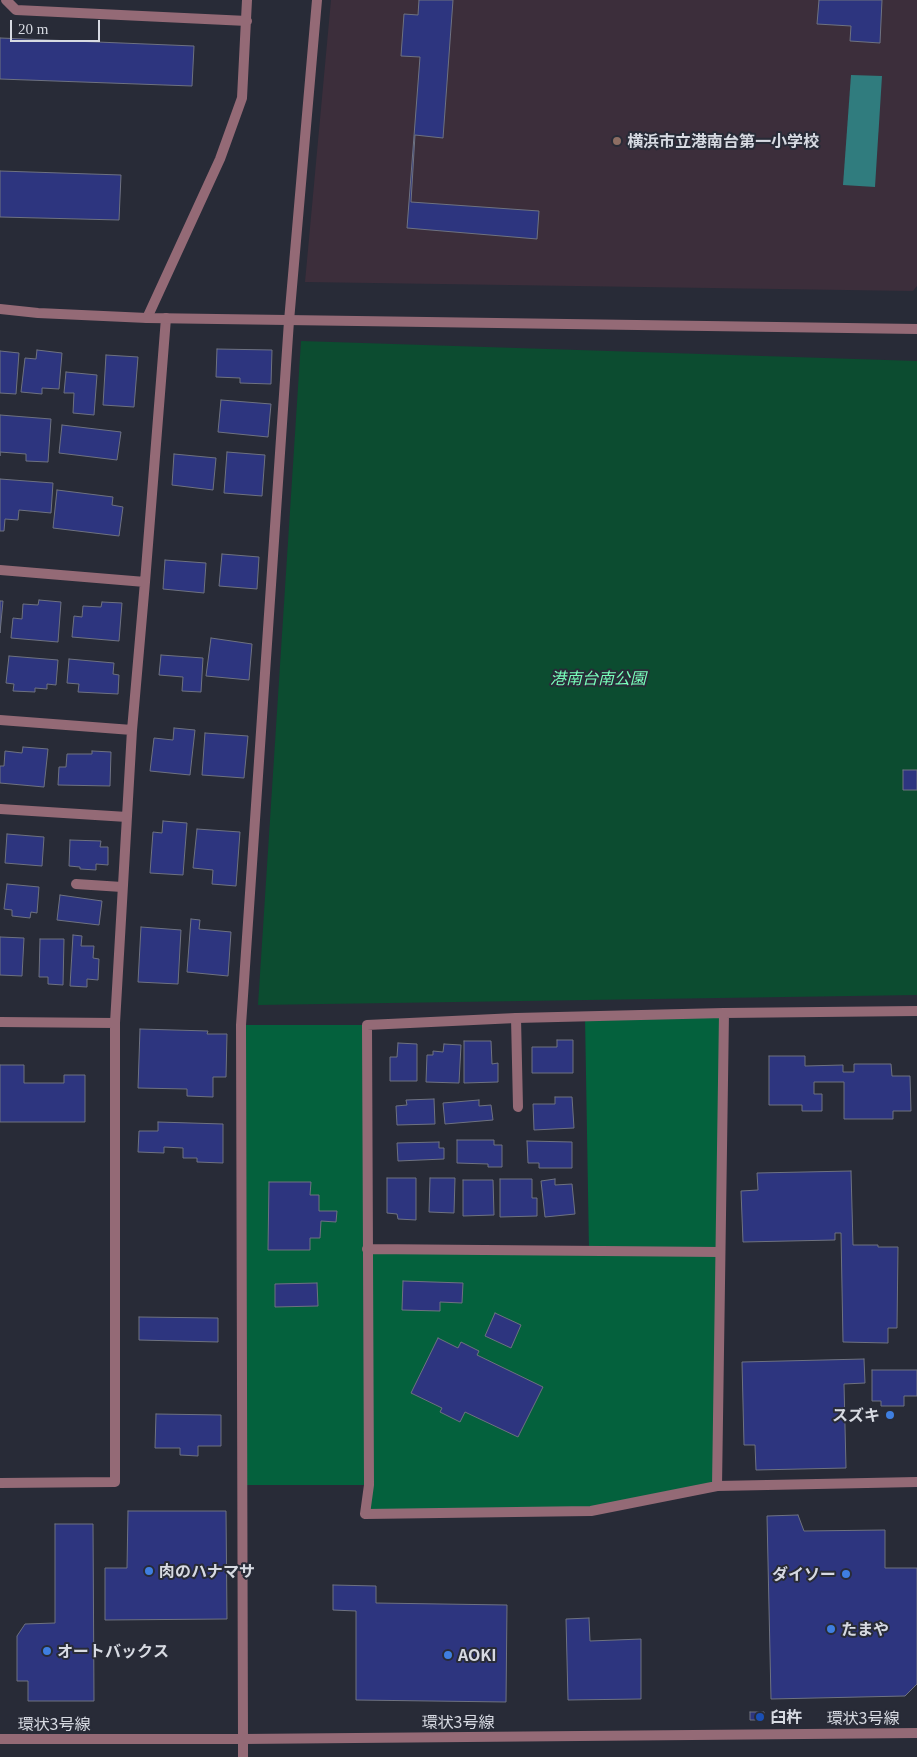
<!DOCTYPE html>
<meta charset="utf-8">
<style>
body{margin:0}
#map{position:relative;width:917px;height:1757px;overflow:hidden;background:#282b37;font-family:Georgia,serif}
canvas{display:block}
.scale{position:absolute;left:10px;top:20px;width:90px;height:22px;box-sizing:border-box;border:2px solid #d7dae2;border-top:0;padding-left:6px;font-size:15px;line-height:18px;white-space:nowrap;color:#d7dae2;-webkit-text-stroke:4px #282b37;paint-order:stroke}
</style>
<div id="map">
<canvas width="917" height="1757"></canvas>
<div class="scale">20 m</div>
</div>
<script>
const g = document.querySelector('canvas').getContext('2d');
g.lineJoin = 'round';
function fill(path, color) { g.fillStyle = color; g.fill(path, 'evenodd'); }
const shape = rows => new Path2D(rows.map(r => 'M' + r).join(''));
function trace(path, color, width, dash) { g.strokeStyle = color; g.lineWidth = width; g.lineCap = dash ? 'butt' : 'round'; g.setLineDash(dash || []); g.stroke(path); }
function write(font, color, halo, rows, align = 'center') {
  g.font = font + ' Georgia,"Noto Sans JP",serif'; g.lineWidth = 4; g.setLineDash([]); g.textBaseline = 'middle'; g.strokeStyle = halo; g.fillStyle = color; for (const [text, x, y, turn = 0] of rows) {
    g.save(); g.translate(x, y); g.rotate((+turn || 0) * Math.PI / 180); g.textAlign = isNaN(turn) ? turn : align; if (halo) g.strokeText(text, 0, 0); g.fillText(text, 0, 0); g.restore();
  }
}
fill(shape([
 [331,0,917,0,917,286,913,291,305,282]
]), '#3c2e3b');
fill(shape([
 [301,341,917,361,917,995,258,1005]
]), '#0c4c30');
fill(shape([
 [724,1013,717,1486,591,1511,365,1514,369,1485,242,1485,241,1025,367,1025,368,1249,589,1250,585,1016]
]), '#04613d');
fill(shape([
 [851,75,882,76,875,187,843,185]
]), '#307c7e');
const building = shape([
 [419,0,453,0,443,138,415,135,411,202,539,211,537,239,407,228,420,57,401,56,404,14,418,15,419,0],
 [819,0,882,0,880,43,850,41,851,26,817,24,819,0],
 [0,38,194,46,192,86,0,79,0,38],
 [0,171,121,175,119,220,0,217,0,171],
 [217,349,272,350,271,384,240,383,240,378,216,377,217,349],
 [37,350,62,353,59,389,42,388,42,394,21,392,25,358,36,359,37,350],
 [0,351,19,353,16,394,0,393,0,351],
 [106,355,138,357,134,407,103,405,106,355],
 [66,372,97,375,94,415,73,413,74,393,64,393,66,372],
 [221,400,271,404,268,437,218,432,221,400],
 [0,415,51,419,48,462,26,461,26,454,0,452,0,456,0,415],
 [62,425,121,432,117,460,59,453,62,425],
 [227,452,265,455,262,496,224,493,227,452],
 [174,454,216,458,213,490,172,485,174,454],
 [0,479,53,483,51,513,19,510,18,520,5,519,4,531,0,531,0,479],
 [57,490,113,497,112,505,123,507,119,536,53,528,57,490],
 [222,554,259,557,257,589,219,586,222,554],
 [165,560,206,563,204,593,163,589,165,560],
 [39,600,61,602,58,642,11,638,13,618,22,619,23,604,38,605,39,600],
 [0,601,3,601,0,633,0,601],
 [102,602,122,603,119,641,72,637,74,616,82,617,83,606,101,607,102,602],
 [211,638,252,644,249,680,206,676,211,638],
 [161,655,203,658,201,692,182,691,183,677,159,675,161,655],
 [9,656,58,660,56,685,47,684,47,689,35,688,35,692,13,691,14,684,6,683,9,656],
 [69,659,114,663,113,674,119,675,118,694,78,692,79,684,67,683,69,659],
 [174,728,195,730,190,775,150,771,154,738,173,740,174,728],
 [205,733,248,736,244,778,202,775,205,733],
 [23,747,48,749,44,787,0,783,0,766,4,766,5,751,22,753,23,747],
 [92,751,111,752,110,786,58,785,59,767,66,767,67,754,92,754,92,751],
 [903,770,917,770,917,790,903,790,903,770],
 [163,821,187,823,183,875,150,873,153,832,162,833,163,821],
 [197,829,240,832,236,886,212,884,213,870,193,868,197,829],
 [7,834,44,837,42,866,5,863,7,834],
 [70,840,101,841,100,847,108,847,108,865,96,864,96,870,80,869,80,867,69,866,70,840],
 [7,884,39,887,37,913,31,912,30,918,12,916,12,910,4,909,7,884],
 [60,895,102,901,99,925,57,920,60,895],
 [191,919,200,920,199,929,231,932,228,976,187,972,191,919],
 [141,927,181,930,178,984,138,982,141,927],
 [73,935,82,936,81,946,94,946,93,958,99,959,98,980,87,979,87,987,70,986,73,935],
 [0,937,24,938,22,976,0,975,0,937],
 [40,939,64,939,63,985,48,984,48,977,39,977,40,939],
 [140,1029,208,1031,207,1034,227,1034,226,1077,213,1077,213,1097,187,1096,187,1089,138,1088,140,1029],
 [557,1040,573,1040,573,1073,532,1073,532,1047,557,1047,557,1040],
 [464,1041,491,1041,492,1064,498,1063,498,1082,464,1083,464,1041],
 [398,1043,417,1044,417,1081,390,1081,390,1057,397,1057,398,1043],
 [444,1044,461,1045,459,1083,426,1082,427,1055,433,1055,433,1051,443,1052,444,1044],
 [769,1056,805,1056,805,1066,843,1065,843,1072,854,1072,854,1064,891,1064,892,1076,910,1076,911,1111,893,1111,893,1119,844,1119,844,1082,814,1082,814,1094,822,1094,822,1111,802,1111,802,1105,769,1105,769,1056],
 [0,1065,24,1065,24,1083,64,1083,64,1075,85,1075,85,1122,0,1122,0,1065],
 [555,1097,572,1097,574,1128,534,1130,533,1104,555,1104,555,1097],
 [434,1099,435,1124,397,1125,396,1106,407,1105,406,1100,434,1099],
 [479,1100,479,1106,491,1105,493,1120,445,1124,443,1103,479,1100],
 [158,1122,223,1124,223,1163,197,1162,197,1158,183,1158,183,1148,164,1147,164,1153,138,1152,139,1131,158,1131,158,1122],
 [457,1140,494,1140,494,1145,502,1145,502,1167,488,1167,488,1164,457,1163,457,1140],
 [527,1141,572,1142,572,1168,539,1168,539,1163,528,1163,527,1141],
 [439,1142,439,1148,444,1148,444,1159,398,1161,397,1143,439,1142],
 [851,1171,853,1245,878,1245,878,1247,898,1247,897,1328,888,1328,888,1343,843,1342,841,1233,835,1233,835,1240,743,1242,741,1191,758,1190,757,1173,851,1171],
 [387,1178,416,1178,416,1220,398,1219,397,1214,387,1213,387,1178],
 [430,1178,455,1178,454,1213,429,1212,430,1178],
 [500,1179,532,1179,532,1198,537,1198,537,1216,500,1217,500,1179],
 [555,1179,555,1185,572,1184,575,1214,545,1217,541,1181,555,1179],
 [463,1180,493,1180,494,1215,463,1216,463,1180],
 [269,1182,311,1182,310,1195,319,1195,319,1211,337,1211,336,1222,321,1221,320,1238,310,1238,310,1250,268,1250,269,1182],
 [403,1281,463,1283,462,1303,440,1302,440,1311,402,1310,403,1281],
 [317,1283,318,1306,275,1307,275,1284,317,1283],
 [495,1313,521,1325,511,1348,485,1336,495,1313],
 [139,1317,218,1318,218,1342,139,1340,139,1317],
 [438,1338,458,1348,461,1342,479,1351,477,1355,543,1387,518,1437,465,1412,460,1422,440,1412,442,1408,411,1393,438,1338],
 [864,1359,865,1383,844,1384,846,1468,756,1470,755,1445,744,1445,742,1362,864,1359],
 [872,1370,917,1370,917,1396,904,1396,904,1406,881,1406,881,1401,872,1401,872,1370],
 [156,1414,221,1415,221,1446,198,1446,198,1456,180,1455,180,1448,155,1448,156,1414],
 [128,1511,226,1511,227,1619,105,1620,105,1568,127,1568,128,1511],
 [798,1515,804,1531,885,1530,885,1568,917,1568,917,1684,905,1696,771,1699,767,1516,798,1515],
 [55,1524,93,1524,94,1701,28,1701,28,1681,17,1681,17,1636,25,1624,55,1623,55,1524],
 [333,1585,376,1586,376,1603,507,1605,506,1702,356,1700,356,1611,333,1610,333,1585],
 [589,1618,590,1641,641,1639,641,1699,568,1700,566,1619,589,1618],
 [750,1712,764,1712,764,1720,750,1720,750,1712]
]);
fill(building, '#2d357f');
trace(building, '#6e7280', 1);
trace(shape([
 [6,0,16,10,247,21],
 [147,318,220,159,242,98,247,0],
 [76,884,122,887],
 [516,1018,518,1107]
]), '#946a76', 10);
trace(shape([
 [243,1739,241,1025,289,321,317,0]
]), '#946a76', 10);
trace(shape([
 [0,570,145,582],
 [0,720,132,730],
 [0,809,127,817],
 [917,1011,724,1013,516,1018,367,1025,369,1485,365,1514,591,1511,717,1486,917,1482],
 [0,1022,115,1023,132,730,145,582,166,318],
 [367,1249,719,1252],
 [0,1483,115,1482,115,1023],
 [717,1486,724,1013],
 [243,1757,243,1739]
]), '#946a76', 10);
trace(shape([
 [0,309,38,313,147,318,917,329],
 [0,1739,243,1739,917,1733]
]), '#946a76', 10);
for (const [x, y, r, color] of [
 [617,141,5,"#8d6e63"],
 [890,1415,5,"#3f7fe0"],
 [149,1571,5,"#3f7fe0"],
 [846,1574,5,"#3f7fe0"],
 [831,1629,5,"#3f7fe0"],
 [47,1651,5,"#3f7fe0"],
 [448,1655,5,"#3f7fe0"],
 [760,1717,5,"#1a4fb4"]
]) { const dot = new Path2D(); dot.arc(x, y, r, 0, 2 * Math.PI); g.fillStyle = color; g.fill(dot); trace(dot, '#282b37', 2); }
write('bold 16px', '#d7dae2', '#282b37', [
 ["横浜市立港南台第一小学校",627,141],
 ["スズキ",880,1415,"right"],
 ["肉のハナマサ",159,1571],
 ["ダイソー",836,1574,"right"],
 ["たまや",841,1629],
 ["オートバックス",57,1651],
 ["AOKI",458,1655],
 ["臼杵",770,1717]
], 'left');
write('italic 16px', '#79ffbb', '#282b37', [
 ["港南台南公園",598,678]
]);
write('16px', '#d7dae2', '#282b37', [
 ["環状3号線",863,1718],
 ["環状3号線",458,1722],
 ["環状3号線",54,1724]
]);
</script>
